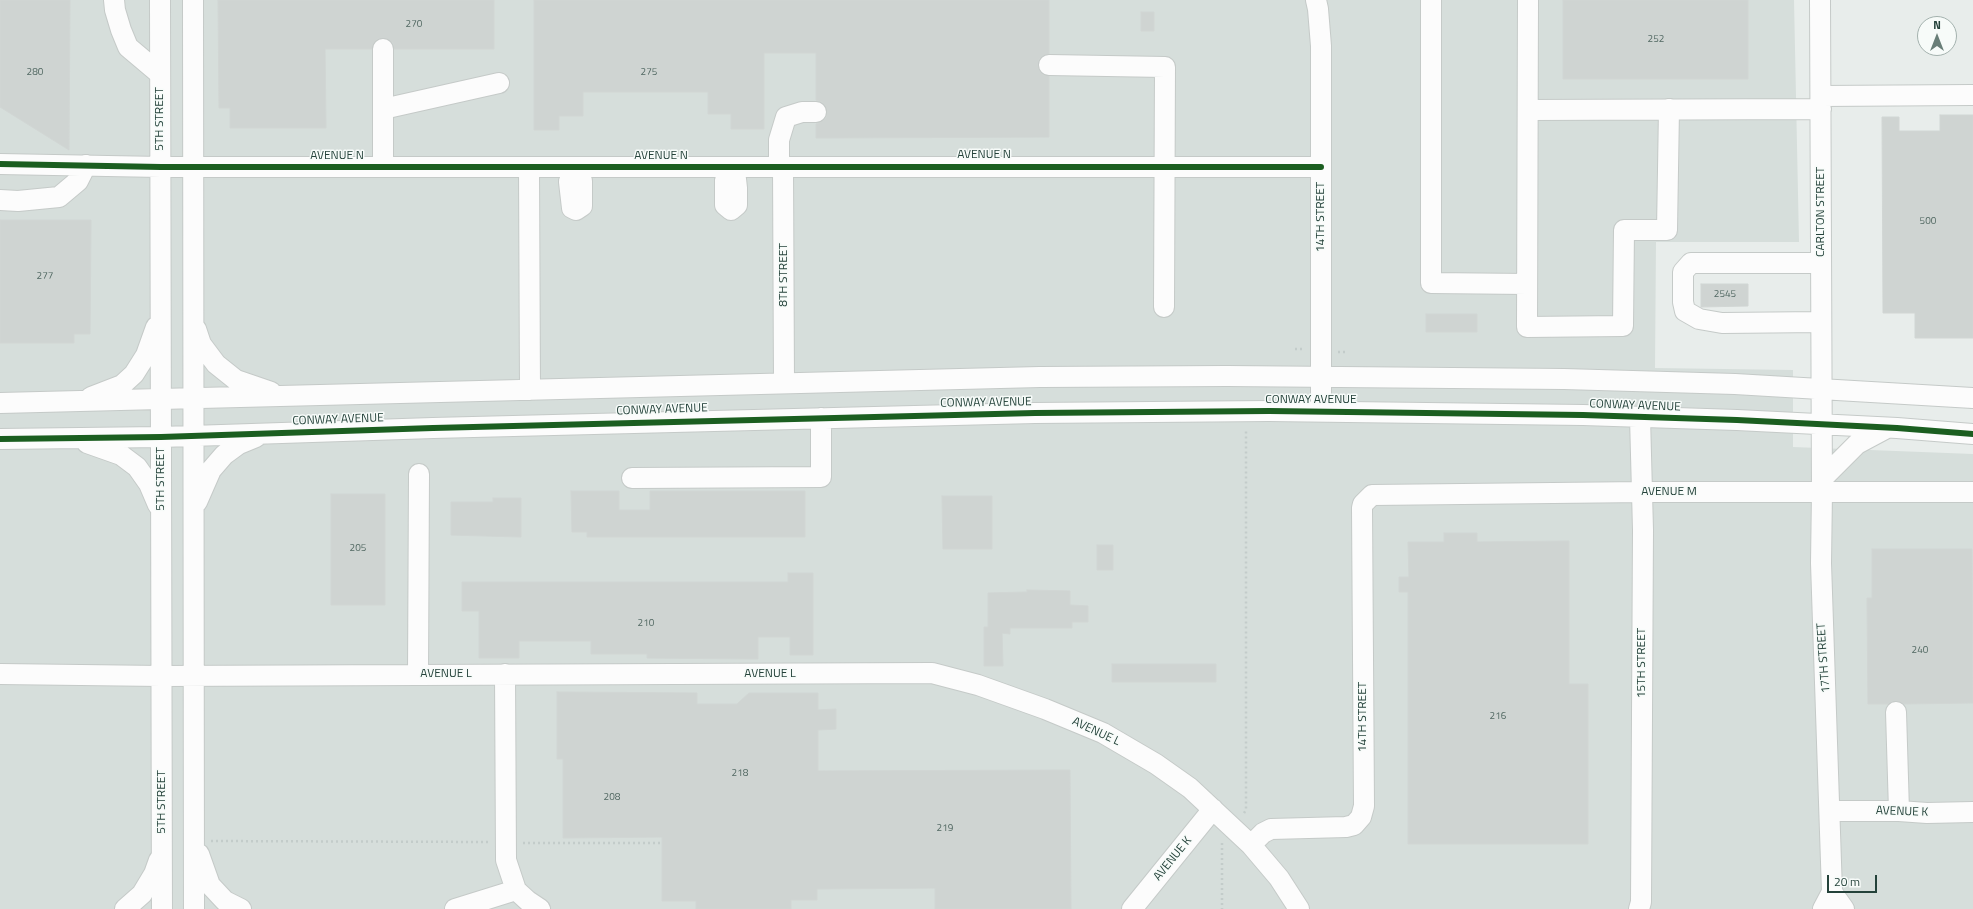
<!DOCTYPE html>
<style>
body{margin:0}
#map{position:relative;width:1973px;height:909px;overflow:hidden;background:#e8edeb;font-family:"Titillium Web",sans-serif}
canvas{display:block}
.north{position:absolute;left:1917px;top:16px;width:40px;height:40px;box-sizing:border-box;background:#f7fbf9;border:1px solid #a3b1ad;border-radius:50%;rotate:0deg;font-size:11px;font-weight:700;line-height:16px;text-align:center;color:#24423a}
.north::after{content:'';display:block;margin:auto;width:14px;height:18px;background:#697e78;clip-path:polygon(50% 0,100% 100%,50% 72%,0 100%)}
.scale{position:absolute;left:1827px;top:875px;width:50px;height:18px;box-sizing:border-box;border:2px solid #24423a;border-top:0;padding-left:5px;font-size:12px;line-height:14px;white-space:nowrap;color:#24423a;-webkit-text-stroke:3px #f7fbf9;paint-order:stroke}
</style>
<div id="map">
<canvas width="1973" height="909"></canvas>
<div class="north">N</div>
<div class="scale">20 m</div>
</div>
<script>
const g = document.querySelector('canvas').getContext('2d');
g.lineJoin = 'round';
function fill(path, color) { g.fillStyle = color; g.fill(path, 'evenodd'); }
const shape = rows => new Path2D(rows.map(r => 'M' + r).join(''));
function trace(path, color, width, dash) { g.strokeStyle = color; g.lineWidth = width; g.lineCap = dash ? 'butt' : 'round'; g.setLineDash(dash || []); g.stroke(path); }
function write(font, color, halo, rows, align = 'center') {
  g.font = font + ' "Titillium Web",sans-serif'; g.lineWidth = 3; g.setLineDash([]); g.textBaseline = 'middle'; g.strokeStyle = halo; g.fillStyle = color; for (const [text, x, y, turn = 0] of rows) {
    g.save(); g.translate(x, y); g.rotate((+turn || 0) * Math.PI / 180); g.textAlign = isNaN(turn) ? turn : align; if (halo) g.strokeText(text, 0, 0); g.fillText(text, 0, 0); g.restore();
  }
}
fill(shape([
 [0,0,1794,0,1799,242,1656,242,1655,368,1793,370,1793,447,1973,454,1973,909,0,909]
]), '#d6dedb');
const building = shape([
 [0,0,70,0,69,150,0,107,0,0],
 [218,0,494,0,494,49,394,49,393,43,383,38,377,39,373,44,372,49,325,49,326,128,230,128,230,108,219,108,218,0],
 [534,0,1049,0,1049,54,1039,59,1038,65,1043,75,1049,76,1049,137,816,138,816,124,821,122,826,118,827,112,822,102,816,100,816,53,764,53,764,129,731,129,731,114,708,114,708,92,583,92,583,116,559,116,559,130,534,130,534,0],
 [1563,0,1748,0,1748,79,1563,79,1563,0],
 [1141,12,1154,12,1154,31,1141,31,1141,12],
 [1940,115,1973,115,1973,338,1915,338,1915,313,1883,313,1882,117,1899,117,1899,131,1940,131,1940,115],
 [0,220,91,220,90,334,74,334,74,343,0,343,0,220],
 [1701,284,1748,284,1748,306,1701,307,1701,284],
 [1426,314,1477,314,1477,332,1426,332,1426,314],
 [571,491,619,491,619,510,650,510,650,491,805,491,805,537,587,537,587,532,572,532,571,491],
 [331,494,385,494,385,605,331,605,331,494],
 [942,496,992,496,992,549,943,549,942,496],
 [493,498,521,498,521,537,451,535,451,502,493,502,493,498],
 [1444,533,1477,533,1477,542,1569,541,1569,684,1588,684,1588,844,1408,844,1408,592,1399,592,1399,577,1409,577,1408,542,1444,542,1444,533],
 [1097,545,1113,545,1113,570,1097,570,1097,545],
 [1872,549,1972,549,1973,703,1904,704,1896,701,1888,704,1868,704,1867,598,1872,598,1872,549],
 [788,573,813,573,813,655,790,655,790,637,758,637,758,659,647,658,647,654,591,654,591,641,519,641,519,658,479,658,479,611,462,611,462,582,788,582,788,573],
 [1027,590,1070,591,1070,605,1088,606,1088,622,1072,622,1072,628,1010,628,1010,634,1002,633,1003,666,984,666,984,627,988,627,988,593,1027,592,1027,590],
 [1112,664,1216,664,1216,682,1112,682,1112,664],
 [557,692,697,693,697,704,737,704,749,693,818,693,818,710,836,709,836,729,818,730,818,771,1070,770,1071,909,935,909,935,888,817,889,817,900,791,900,791,909,696,909,696,901,662,901,662,837,563,838,563,759,557,759,557,692]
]);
fill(building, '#cfd4d2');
trace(building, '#d1d6d4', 1);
const minor = shape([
 [114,0,115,10,121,30,128,47,160,74],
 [160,0,162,909],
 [193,0,194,909],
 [1316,0,1318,9,1321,46,1321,411],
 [1431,0,1431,283,1527,284],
 [1528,0,1527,327,1623,326,1624,230,1667,230,1669,109],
 [1820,0,1822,492,1821,563,1832,892,1823,909],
 [383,49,383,167],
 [1049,65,1165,67,1164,307],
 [1821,96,1972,95],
 [383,109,499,83],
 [1528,110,1821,109],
 [0,164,161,167,1321,167],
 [529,167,530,390],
 [779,167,779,140,786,117,802,112,816,112],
 [783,167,784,383],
 [730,175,736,179,737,188,737,205,731,210,725,205,725,180,730,175],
 [575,179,582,181,582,206,576,210,572,208,569,182,575,179],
 [0,200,18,201,59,197,78,181,86,165],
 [1821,263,1691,263,1683,272,1683,302,1685,311,1699,319,1722,323,1821,322],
 [196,329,201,344,216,364,236,380,271,392],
 [91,397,122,385,134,374,146,355,156,327],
 [0,403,1040,377,1227,376,1564,379,1735,384,1973,398],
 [0,439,161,437,433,428,1035,413,1269,411,1583,415,1737,420,1897,428,1973,434],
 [87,443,121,455,137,467,149,484,158,505],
 [632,478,821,477,821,418],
 [1822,479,1857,444,1887,428],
 [197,502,211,470,224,455,239,444,256,437],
 [0,674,161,676,932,673,978,685,1045,709,1103,733,1156,764,1190,788,1251,845,1279,878,1299,909],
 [418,674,419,474],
 [505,674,506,860,516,890],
 [1896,712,1899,811],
 [1830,811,1899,811,1927,813,1973,812],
 [1251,845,1263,833,1271,829,1346,827,1354,825,1361,817,1364,806,1362,508,1363,504,1372,495,1643,492,1973,492],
 [199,854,210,885,225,901,241,909],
 [1832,892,1844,909],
 [125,909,142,894,154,874,159,860],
 [455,909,516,890,528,901,540,909],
 [1132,909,1213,809],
 [1639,909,1641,902,1643,530,1640,417]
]);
trace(minor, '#c5cac8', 22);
trace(shape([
 [1295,349,1304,349],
 [1338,352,1345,352],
 [1244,813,1246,810,1246,429],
 [211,841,488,842],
 [523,843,662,843],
 [1222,843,1222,909]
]), '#c3ccca', 2.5, [2, 3]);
trace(minor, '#fcfcfc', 20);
trace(shape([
 [0,164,161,167,1321,167],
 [0,439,161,437,433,428,1035,413,1269,411,1583,415,1737,420,1897,428,1973,434]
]), '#1b5e20', 6);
write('10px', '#506761', null, [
 ["270",414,25],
 ["252",1656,40],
 ["280",35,73],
 ["275",649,73],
 ["500",1928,222],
 ["277",45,277],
 ["2545",1725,295],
 ["205",358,549],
 ["210",646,624],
 ["240",1920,651],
 ["216",1498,717],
 ["218",740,774],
 ["208",612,798],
 ["219",945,829]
]);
write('12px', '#24423a', '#f7fbf9', [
 ["5TH STREET",160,119,-90],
 ["AVENUE N",984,155],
 ["AVENUE N",337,156],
 ["AVENUE N",661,156],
 ["CARLTON STREET",1821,212,-90],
 ["14TH STREET",1321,217,-90],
 ["8TH STREET",784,275,-90],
 ["CONWAY AVENUE",1311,400],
 ["CONWAY AVENUE",986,403,-1],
 ["CONWAY AVENUE",1635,406,2],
 ["CONWAY AVENUE",662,410,-2],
 ["CONWAY AVENUE",338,420,-2],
 ["5TH STREET",161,479,-90],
 ["AVENUE M",1669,492],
 ["17TH STREET",1824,658,-94],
 ["15TH STREET",1642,663,-90],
 ["AVENUE L",446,674],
 ["AVENUE L",770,674],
 ["14TH STREET",1363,717,-90],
 ["AVENUE L",1096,732,25],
 ["5TH STREET",162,802,-90],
 ["AVENUE K",1902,812,2],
 ["AVENUE K",1173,859,-51]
]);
</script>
